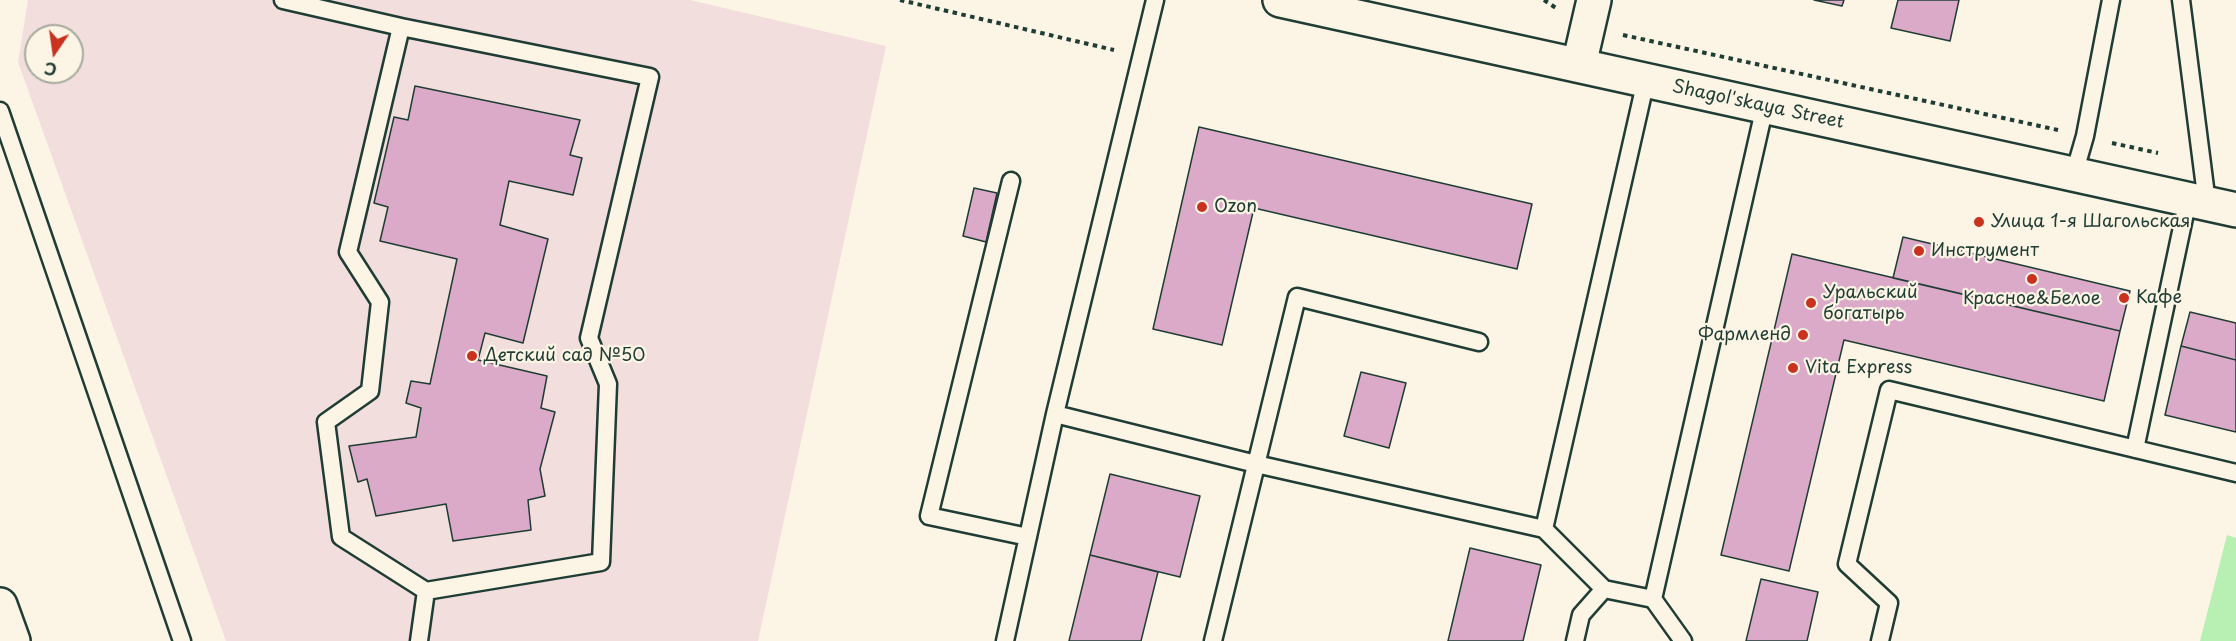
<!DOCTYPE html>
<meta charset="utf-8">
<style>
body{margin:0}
#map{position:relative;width:2236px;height:641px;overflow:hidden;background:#fcf5e5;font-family:"Playpen Sans",sans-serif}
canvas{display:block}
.north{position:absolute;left:24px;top:24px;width:60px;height:60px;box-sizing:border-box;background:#fcf5e5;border:2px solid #a4ab9e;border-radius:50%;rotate:193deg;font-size:16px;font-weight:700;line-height:24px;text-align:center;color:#1f3d34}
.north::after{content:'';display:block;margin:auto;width:21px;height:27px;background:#c8321e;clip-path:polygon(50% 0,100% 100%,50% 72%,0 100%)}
</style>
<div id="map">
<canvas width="2236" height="641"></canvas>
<div class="north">С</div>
</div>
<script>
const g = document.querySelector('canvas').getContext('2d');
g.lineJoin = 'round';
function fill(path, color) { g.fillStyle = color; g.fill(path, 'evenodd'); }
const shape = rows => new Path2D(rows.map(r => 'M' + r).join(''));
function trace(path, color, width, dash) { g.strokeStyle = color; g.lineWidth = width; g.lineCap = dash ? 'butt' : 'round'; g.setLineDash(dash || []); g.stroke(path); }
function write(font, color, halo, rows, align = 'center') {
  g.font = font + ' "Playpen Sans",sans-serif'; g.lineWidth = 4.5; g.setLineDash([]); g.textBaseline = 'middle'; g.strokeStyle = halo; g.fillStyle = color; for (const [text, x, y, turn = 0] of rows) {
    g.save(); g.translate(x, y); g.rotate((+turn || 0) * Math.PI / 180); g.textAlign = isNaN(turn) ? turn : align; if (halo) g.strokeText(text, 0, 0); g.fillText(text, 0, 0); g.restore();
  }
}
fill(shape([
 [28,0,690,0,886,46,758,641,226,641,18,62],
 [36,36,72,36,72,72,36,72]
]), '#f2dedc');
fill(shape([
 [2227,535,2236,538,2236,641,2200,641]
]), '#b8efb2');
const building = shape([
 [1814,0,1844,0,1842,6,1814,0],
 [1898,0,1959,0,1950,41,1891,28,1898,0],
 [415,86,580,120,570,155,582,158,573,195,509,181,500,225,548,239,523,343,485,333,478,360,547,376,541,408,555,412,540,469,545,496,528,500,531,530,453,541,446,504,376,516,367,479,358,482,349,446,416,437,421,408,406,403,411,381,430,384,457,259,380,241,388,207,374,203,394,117,408,120,415,86],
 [1199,127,1532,204,1517,269,1254,208,1222,345,1153,329,1199,127],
 [974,188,997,193,986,242,963,236,974,188],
 [1903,237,2130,291,2120,331,1893,278,1903,237],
 [1792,254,2120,331,2104,401,1844,340,1789,571,1721,555,1792,254],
 [2190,312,2236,323,2236,360,2181,346,2190,312],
 [2181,346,2236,360,2236,432,2165,415,2181,346],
 [1361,372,1406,383,1389,448,1344,436,1361,372],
 [1110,474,1200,496,1180,577,1090,555,1110,474],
 [1470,548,1541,565,1523,641,1448,641,1470,548],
 [1090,555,1158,572,1141,641,1069,641,1090,555],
 [1761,579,1818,592,1807,641,1746,641,1761,579]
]);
fill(building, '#dbaac8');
trace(building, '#1f3d34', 1.5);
const lane = shape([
 [283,0,401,27,650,77,589,338,608,384,601,562,426,591],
 [2181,0,2207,203],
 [401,27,348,252,380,302,370,391,326,422,341,537,426,591,419,641],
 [0,111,182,641],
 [2074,174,2085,136,2111,0],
 [1011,181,929,516,1028,537],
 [1055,414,1256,464,1544,529,1604,589,1653,599],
 [2135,449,2188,199],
 [1544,529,1646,80],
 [1005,641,1055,414,1155,0],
 [1213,641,1297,297,1479,342],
 [1575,641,1581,615,1604,589],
 [1683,641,1653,599,1765,106],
 [1880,641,1889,603,1847,564,1889,390,2236,473]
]);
const street = shape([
 [1579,65,1594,0],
 [0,605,13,641]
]);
const secondary = shape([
 [1280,0,2236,210]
]);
trace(lane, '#1f3d34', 21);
trace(street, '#1f3d34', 38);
trace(secondary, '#1f3d34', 38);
trace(shape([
 [900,0,1114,50],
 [1544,0,1556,8],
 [1623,35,2058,130],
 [2112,143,2158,153]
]), '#1f3d34', 4, [4.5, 4.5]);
trace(lane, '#fcf5e5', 16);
trace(street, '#fcf5e5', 33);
trace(secondary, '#fcf5e5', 33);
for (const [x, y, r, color] of [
 [1202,207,6,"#c8321e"],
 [1979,222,6,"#c8321e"],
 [1919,251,6,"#c8321e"],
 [2032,279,6,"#c8321e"],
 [2124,298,6,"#c8321e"],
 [1811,303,6,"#c8321e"],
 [1803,335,6,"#c8321e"],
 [472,356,6,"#c8321e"],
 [1793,368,6,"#c8321e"]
]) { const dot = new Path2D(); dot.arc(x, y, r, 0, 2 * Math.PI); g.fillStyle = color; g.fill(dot); trace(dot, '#fcf5e5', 2); }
write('18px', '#1f3d34', '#fcf5e5', [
 ["Shagol'skaya Street",1758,105,12]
]);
write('18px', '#1f3d34', '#fcf5e5', [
 ["Ozon",1214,207],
 ["Улица 1-я Шагольская",1991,222],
 ["Инструмент",1931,251],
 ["Уральский",1823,293],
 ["богатырь",1823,314],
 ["Кафе",2136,298],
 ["Красное&Белое",2032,299,"center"],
 ["Фармленд",1791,335,"right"],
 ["Детский сад №50",484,356],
 ["Vita Express",1805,368]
], 'left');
</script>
